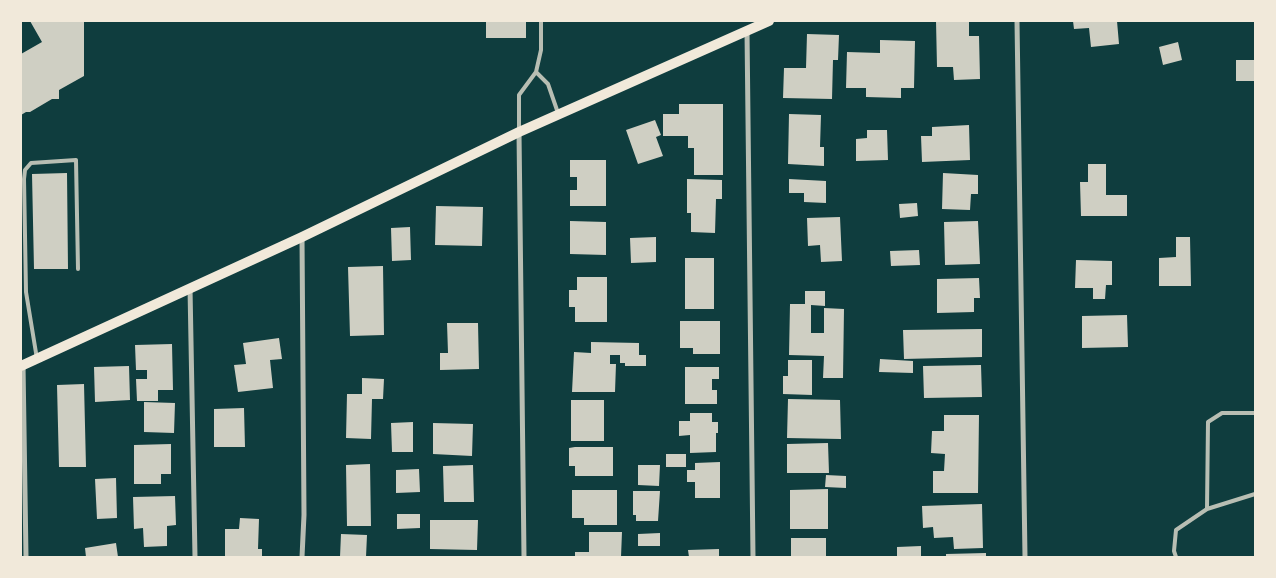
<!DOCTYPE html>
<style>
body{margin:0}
#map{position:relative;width:1276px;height:578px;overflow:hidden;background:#0f3d3e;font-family:"Sofia Sans Condensed",sans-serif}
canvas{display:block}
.frame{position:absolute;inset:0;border:22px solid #f1e9da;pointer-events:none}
</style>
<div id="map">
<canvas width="1276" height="578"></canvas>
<div class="frame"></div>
</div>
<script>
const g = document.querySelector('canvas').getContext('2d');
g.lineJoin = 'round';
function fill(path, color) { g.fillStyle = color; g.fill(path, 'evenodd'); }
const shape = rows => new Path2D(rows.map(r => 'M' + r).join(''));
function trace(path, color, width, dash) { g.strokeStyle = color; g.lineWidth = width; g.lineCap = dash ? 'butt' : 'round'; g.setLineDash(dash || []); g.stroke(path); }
fill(shape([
 [30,21,84,21,84,76,59,90,59,99,52,99,30,112,26,112,21,115,21,54,42,42],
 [486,21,526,21,526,38,486,38],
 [936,21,969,21,969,36,979,36,980,79,954,80,953,67,937,67],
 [1073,21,1117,21,1119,44,1091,47,1089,28,1074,29],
 [807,34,839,35,838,60,833,60,832,99,783,98,784,68,806,68],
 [880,40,915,41,914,88,901,88,901,98,866,97,866,88,846,88,847,52,880,53],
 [1178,42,1182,60,1163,65,1159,47],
 [1236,60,1255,60,1255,81,1236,81],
 [679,104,723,104,723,175,694,175,694,148,688,148,688,136,663,136,663,114,679,114],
 [789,114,821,115,820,147,824,147,824,166,788,164],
 [655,120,661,135,656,137,663,156,638,164,626,130],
 [969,125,970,160,922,162,921,136,932,136,932,127],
 [867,130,887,130,888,160,856,161,856,139,867,138],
 [570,160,606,160,606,206,570,206,570,190,577,190,577,177,570,177],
 [1088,164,1106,164,1106,195,1127,195,1127,216,1081,216,1080,182,1088,182],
 [67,173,68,269,34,269,32,174],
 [943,173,978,175,978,194,971,194,970,210,942,209],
 [687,179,722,180,722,199,716,199,715,233,691,232,691,213,687,213],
 [789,179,826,181,826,203,804,202,804,193,789,193],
 [917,203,918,216,900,218,899,204],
 [436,206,483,207,482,246,435,245],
 [840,217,842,261,821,262,820,245,808,246,807,218],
 [570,221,606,222,606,255,570,254],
 [978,221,980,264,945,265,944,222],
 [410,227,411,260,392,261,391,228],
 [656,237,656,262,631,263,630,238],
 [1176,237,1190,237,1191,286,1159,286,1159,258,1176,257],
 [919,250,920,265,891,266,890,251],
 [685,258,714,258,714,309,685,309],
 [1076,260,1112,261,1112,285,1106,285,1105,299,1093,299,1093,288,1075,288],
 [383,266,384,335,350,336,348,267],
 [577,277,607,277,607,322,575,322,575,307,569,307,569,290,577,290],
 [979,278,980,298,974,298,974,312,937,313,937,279],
 [805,291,825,291,825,306,811,305,811,333,824,333,824,308,844,309,843,378,823,378,824,356,789,355,790,304,805,304],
 [1127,315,1128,347,1082,348,1082,316],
 [680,321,720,321,720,354,693,354,693,348,680,348],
 [447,323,478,323,479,369,440,370,440,353,448,353],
 [982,329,982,357,904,359,903,330],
 [279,338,282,359,270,360,273,388,238,392,234,365,246,364,243,343],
 [591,342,639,343,639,355,646,355,646,366,625,366,625,363,620,363,620,355,610,355,610,364,616,364,615,392,572,392,574,352,591,353],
 [172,344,173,390,158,390,158,401,137,401,136,379,147,379,147,370,136,370,135,345],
 [880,359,913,361,913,373,879,372],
 [788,360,812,360,812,395,783,394,783,376,788,376],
 [981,365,982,397,924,398,923,366],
 [129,366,130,400,95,402,94,367],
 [685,367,719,367,719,379,712,379,712,390,717,390,717,404,685,404],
 [362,378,384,379,383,399,372,399,371,439,346,438,347,394,362,394],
 [84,384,86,467,59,467,57,385],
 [788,399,840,400,841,439,787,438],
 [571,400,604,400,604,441,571,441],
 [144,402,175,403,174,433,144,432],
 [244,408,245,447,214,447,214,409],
 [690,413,712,413,712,422,718,422,718,433,716,433,716,452,690,453,690,435,679,436,679,421,690,421],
 [944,415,979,415,978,493,933,493,933,471,944,471,945,454,931,453,932,431,944,431],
 [413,422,413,452,392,452,391,423],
 [433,423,473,424,472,456,433,454],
 [828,443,829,473,787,473,787,444],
 [171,444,171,474,161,474,161,484,134,484,134,445],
 [575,447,613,447,613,476,575,476,575,466,569,466,569,448],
 [666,454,686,454,686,467,666,467],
 [720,462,720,498,695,498,695,482,687,482,687,470,695,470,695,463],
 [370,464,371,526,347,526,346,465],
 [473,465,474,502,444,502,443,466],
 [638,465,660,465,659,486,638,485],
 [419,469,420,492,396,493,396,470],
 [826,475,846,476,846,488,825,487],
 [116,478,117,518,97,519,95,479],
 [828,489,828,529,790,529,790,490],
 [572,490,617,490,617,525,584,525,584,518,572,518],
 [633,491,660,491,658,521,636,521,636,515,633,515],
 [175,496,176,525,167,526,167,546,144,547,143,528,134,529,133,497],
 [982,504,983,548,954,549,953,537,934,538,933,527,923,528,922,506],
 [397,514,420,514,420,528,397,529],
 [240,518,259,519,258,549,262,549,262,557,225,557,225,529,239,529],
 [430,520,478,520,477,550,430,549],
 [589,532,622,532,621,557,575,557,575,552,589,552],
 [660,533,660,546,638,546,638,534],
 [341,534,367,535,366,557,340,557],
 [791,538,826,538,826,557,791,557],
 [116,543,118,557,86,557,85,548],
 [921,546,921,557,897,557,897,547],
 [719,549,719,557,689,557,688,550],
 [986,553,986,557,946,557,946,554]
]), '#cfcfc3');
trace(shape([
 [536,72,548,84,558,113],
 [519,130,519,95,536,72,541,50,541,21],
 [37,359,26,292,24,179,25,170,31,163,76,160,78,269],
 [1207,509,1208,422,1222,413,1255,413],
 [1176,557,1174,551,1176,530,1207,509,1255,494]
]), '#b8beb3', 4);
trace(shape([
 [1017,21,1025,557],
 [747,31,753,557],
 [519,132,524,557],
 [190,288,195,557],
 [23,365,26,557],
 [302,557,304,515,302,237]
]), '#b8beb3', 5);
trace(shape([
 [21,366,302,237,519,132,769,21]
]), '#f1e9da', 10);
</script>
